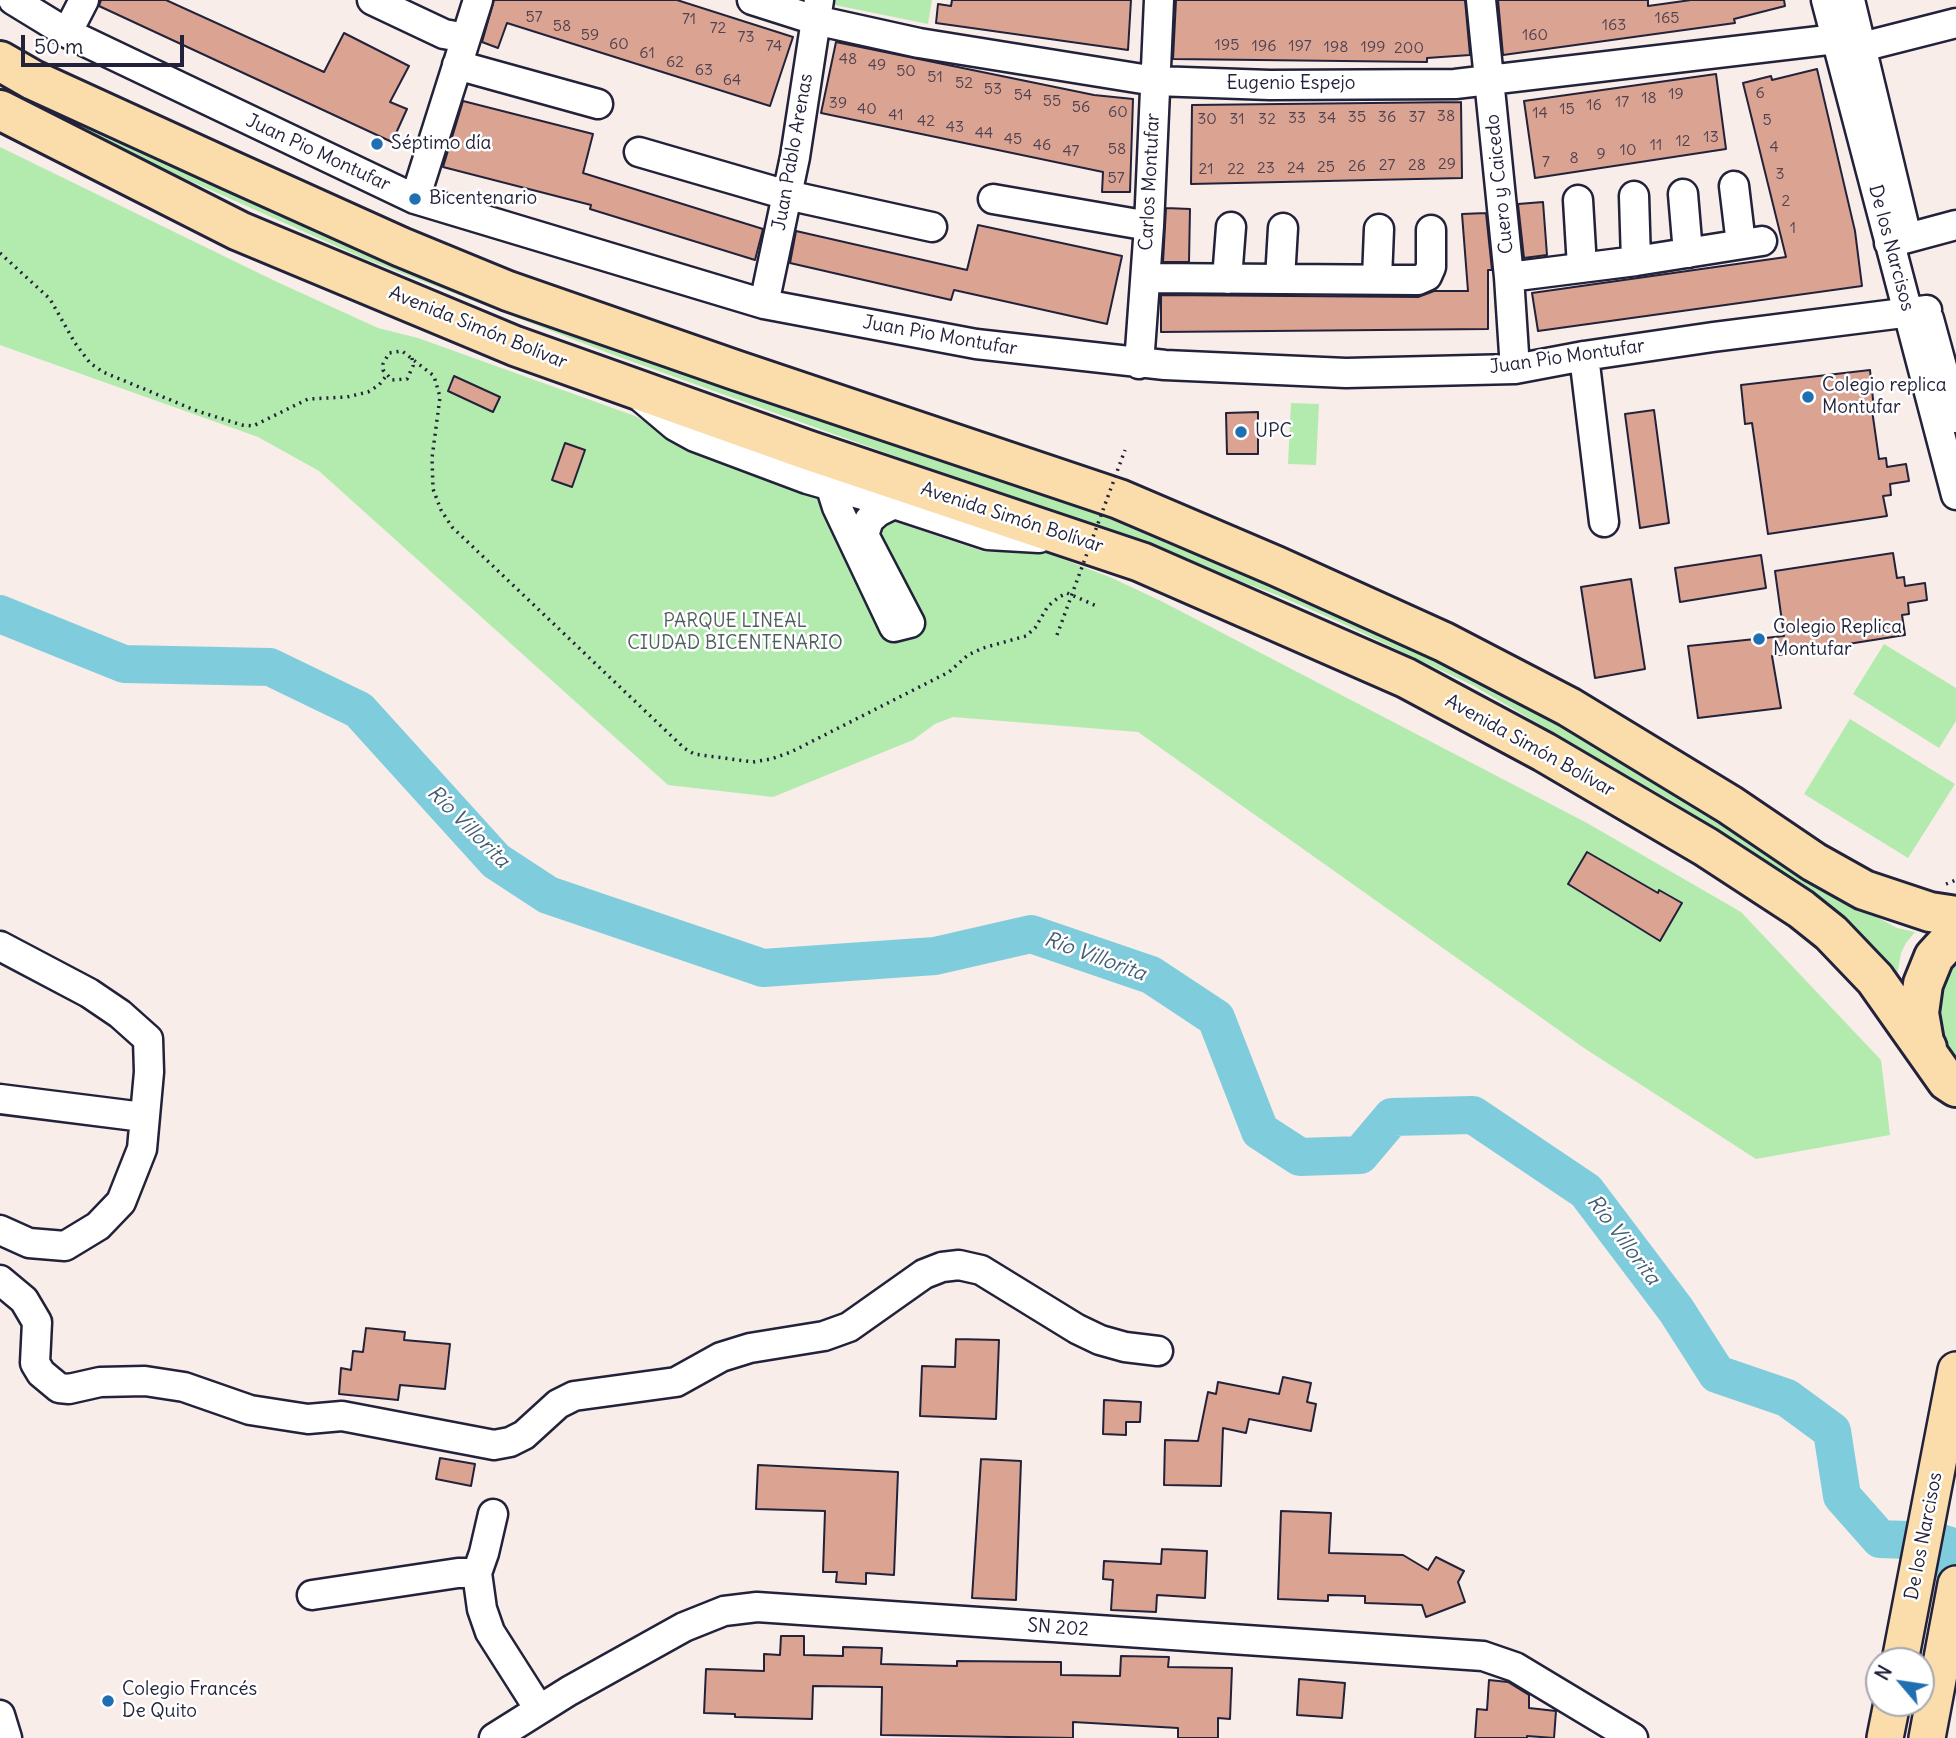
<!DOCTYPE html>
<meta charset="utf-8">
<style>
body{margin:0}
#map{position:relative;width:1956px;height:1738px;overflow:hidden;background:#f8ede9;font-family:Delius,sans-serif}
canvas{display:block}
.north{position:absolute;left:1865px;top:1647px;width:70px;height:70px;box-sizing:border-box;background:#fff;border:2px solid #a7a7b1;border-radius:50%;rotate:299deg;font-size:19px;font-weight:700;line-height:28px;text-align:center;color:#22223b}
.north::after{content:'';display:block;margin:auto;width:24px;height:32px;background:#1f6fb2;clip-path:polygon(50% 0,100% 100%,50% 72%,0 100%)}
.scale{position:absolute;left:21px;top:35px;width:163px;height:32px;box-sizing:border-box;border:4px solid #22223b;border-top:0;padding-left:9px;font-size:21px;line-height:24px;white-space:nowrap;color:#22223b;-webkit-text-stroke:5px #fff;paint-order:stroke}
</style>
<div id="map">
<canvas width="1956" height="1738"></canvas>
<div class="north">N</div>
<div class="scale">50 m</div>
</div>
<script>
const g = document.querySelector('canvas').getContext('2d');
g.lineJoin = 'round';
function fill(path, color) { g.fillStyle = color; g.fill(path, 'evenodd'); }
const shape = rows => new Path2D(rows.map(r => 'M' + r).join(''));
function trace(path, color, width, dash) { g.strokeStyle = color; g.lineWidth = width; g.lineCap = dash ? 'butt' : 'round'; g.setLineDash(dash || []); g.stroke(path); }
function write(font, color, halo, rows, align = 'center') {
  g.font = font + ' Delius,sans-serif'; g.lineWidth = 5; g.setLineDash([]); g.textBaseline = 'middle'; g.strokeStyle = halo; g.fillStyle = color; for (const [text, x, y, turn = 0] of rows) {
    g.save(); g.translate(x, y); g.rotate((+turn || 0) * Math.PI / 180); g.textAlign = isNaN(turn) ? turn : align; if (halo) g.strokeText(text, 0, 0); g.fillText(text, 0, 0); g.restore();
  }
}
fill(shape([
 [830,0,932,0,928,24,830,4],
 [0,76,1160,534,1478,676,1684,793,1818,885,1897,928,1915,932,1906,943,1901,953,1897,976,1852,929,1814,896,1677,804,1472,685,1337,621,1277,595,1151,548,611,354,363,258,168,171,14,97,0,90],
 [0,147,275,281,378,328,418,338,635,416,720,463,985,552,1042,551,1112,578,1163,602,1587,823,1741,912,1881,1060,1890,1135,1756,1159,1584,1048,1138,732,953,717,935,724,913,740,773,797,668,785,319,471,258,437,0,345],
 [1291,403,1319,404,1316,465,1288,464],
 [1884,644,1956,688,1956,721,1939,748,1853,694],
 [1850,719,1955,784,1908,858,1804,794],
 [1956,950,1956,1073,1935,1039,1936,982]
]), '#b3ebaf');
trace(shape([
 [1947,1545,1956,1551]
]), '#5a899c', 6);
trace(shape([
 [0,614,124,664,270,667,359,710,496,861,548,895,763,968,935,956,1031,934,1151,975,1216,1018,1260,1131,1300,1157,1360,1155,1392,1117,1473,1115,1586,1191,1676,1310,1717,1374,1787,1398,1832,1431,1842,1496,1880,1539,1934,1541,1947,1545,1956,1577]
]), '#7fcddc', 38);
const building = shape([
 [101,0,166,0,324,72,344,33,409,66,390,102,407,109,392,142,99,6,101,0],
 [494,0,677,0,793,37,770,106,507,23,498,48,482,42,494,0],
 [952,0,1131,0,1128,50,936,23,938,4,951,6,952,0],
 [1176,0,1465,0,1470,55,1427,58,1427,62,1173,59,1176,0],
 [1498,0,1648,0,1648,6,1691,0,1784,0,1785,6,1734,19,1735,23,1503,55,1498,0],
 [836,42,1094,95,1133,99,1130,192,1102,192,1103,172,821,113,836,42],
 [1817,69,1855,231,1862,286,1538,331,1532,293,1786,257,1743,83,1771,76,1772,80,1817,69],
 [1716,74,1726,149,1535,178,1524,101,1716,74],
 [463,101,593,134,583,173,763,229,755,260,590,209,591,205,443,167,463,101],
 [1461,102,1462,178,1191,184,1192,105,1461,102],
 [1543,202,1547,255,1524,258,1518,204,1543,202],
 [1166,208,1190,209,1189,262,1163,262,1166,208],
 [1486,213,1492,270,1488,270,1488,329,1161,332,1161,295,1418,297,1434,291,1468,291,1462,214,1486,213],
 [978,225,1122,256,1107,324,954,290,951,300,790,263,796,231,967,270,978,225],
 [1870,370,1874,409,1872,410,1879,459,1886,458,1887,467,1906,464,1909,481,1890,484,1891,495,1883,496,1887,516,1768,534,1752,423,1745,424,1741,385,1870,370],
 [454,376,500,397,493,412,448,391,454,376],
 [1654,410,1669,523,1640,528,1625,414,1654,410],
 [1258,412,1258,454,1227,454,1226,413,1258,412],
 [565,443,585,450,572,487,552,480,565,443],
 [1893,553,1897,578,1904,577,1905,586,1925,583,1927,600,1908,603,1909,614,1902,615,1905,635,1772,656,1781,708,1698,718,1688,646,1784,636,1775,571,1893,553],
 [1761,555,1766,588,1680,602,1675,568,1761,555],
 [1631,579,1645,669,1595,678,1581,587,1631,579],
 [1587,852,1658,893,1659,890,1682,903,1660,941,1568,884,1587,852],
 [366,1328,405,1332,404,1340,450,1344,445,1389,400,1385,398,1400,339,1394,341,1368,351,1370,353,1351,363,1352,366,1328],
 [956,1339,999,1340,996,1419,920,1416,922,1366,955,1367,956,1339],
 [1283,1377,1311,1383,1307,1402,1316,1404,1311,1431,1249,1419,1246,1433,1223,1428,1221,1486,1164,1485,1165,1440,1198,1441,1208,1392,1216,1394,1218,1382,1279,1394,1283,1377],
 [1104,1400,1141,1402,1140,1422,1126,1422,1126,1435,1103,1434,1104,1400],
 [440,1458,475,1464,471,1486,436,1479,440,1458],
 [981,1459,1021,1461,1016,1600,972,1598,981,1459],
 [758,1465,898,1472,894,1575,866,1573,866,1584,836,1582,837,1572,823,1572,825,1511,756,1509,758,1465],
 [1281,1511,1331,1513,1329,1553,1403,1555,1428,1570,1436,1557,1464,1571,1458,1582,1465,1602,1426,1617,1422,1605,1365,1603,1365,1596,1328,1595,1328,1601,1278,1599,1281,1511],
 [1162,1549,1207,1551,1205,1598,1157,1595,1156,1612,1111,1610,1113,1580,1103,1579,1104,1561,1161,1564,1162,1549],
 [781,1636,804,1636,804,1655,843,1656,843,1647,882,1648,881,1664,957,1666,957,1661,1061,1662,1061,1675,1120,1676,1121,1656,1169,1657,1168,1667,1232,1668,1230,1719,1218,1718,1218,1738,1178,1738,1178,1728,1073,1722,1073,1738,881,1735,882,1687,813,1686,812,1719,735,1717,735,1714,704,1713,706,1669,764,1671,764,1654,780,1655,781,1636],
 [1299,1679,1345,1683,1342,1718,1297,1715,1299,1679],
 [1489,1680,1508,1682,1529,1695,1529,1708,1556,1711,1554,1738,1527,1736,1527,1738,1475,1738,1477,1709,1487,1710,1489,1680]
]);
fill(building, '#daa392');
trace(building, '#22223b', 2);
const minor = shape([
 [13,0,67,33,415,199,764,304,976,344,1165,365,1346,373,1515,369,1584,356,1713,337,1927,310],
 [372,0,444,34,466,38],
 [752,0,815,20,919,43,1155,81,1270,85,1455,84,1836,39],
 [1481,0,1509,277,1515,369],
 [1826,0,1956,495],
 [1850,0,1905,229],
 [67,33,84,0],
 [1846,51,1956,23],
 [457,65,598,104],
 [639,152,787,195,932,227],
 [1734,186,1741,244],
 [1683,194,1688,253],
 [1634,196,1636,261],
 [415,199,478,0],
 [993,199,1149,226],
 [1578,200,1582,267],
 [1889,243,1956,225],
 [1509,277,1636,261,1762,241],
 [1146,278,1418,280,1427,276,1431,267,1431,230],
 [1227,279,1231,227],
 [1280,279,1283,228],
 [1377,279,1379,229],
 [764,304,795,157,819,0],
 [1929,319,1956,418],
 [1584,356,1604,522],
 [1139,364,1149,226,1159,0],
 [643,399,675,426,695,437,807,479,894,504,988,535,1039,538],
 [830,485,837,507,894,627,910,623,864,535,869,520,878,512,894,504],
 [0,946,89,993,120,1014,148,1039,149,1072,142,1149,121,1202,98,1226,65,1246,29,1243,0,1230],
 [0,1099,143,1117],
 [0,1280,24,1300,37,1322,35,1363,41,1373,59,1388,69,1389,100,1382,145,1381,184,1387,250,1410,308,1419,342,1416,494,1445,510,1442,524,1435,558,1404,574,1396,676,1382,721,1357,750,1348,824,1336,849,1327,924,1274,942,1267,959,1265,981,1270,1077,1329,1100,1340,1125,1347,1158,1351],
 [493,1514,484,1553,477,1573,482,1609,490,1632,539,1709],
 [312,1595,458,1573,477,1573],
 [0,1715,7,1738],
 [494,1738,569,1691,684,1627,724,1611,757,1607,1483,1656,1515,1667,1633,1738]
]);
const major = shape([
 [1900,1661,1956,1370],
 [1885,1738,1892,1703],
 [1927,1738,1956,1584]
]);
const highway = shape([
 [0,61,33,80,230,170,401,247,508,291,735,370,1119,499,1276,566,1444,642,1569,707,1730,805,1814,862,1864,890,1930,912,1956,916],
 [0,110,239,231,515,346,807,450,1141,562,1406,678,1544,752,1706,847,1801,909,1831,933,1875,979,1947,1081,1956,1087],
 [1927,1048,1924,1042,1919,1013,1923,984,1934,957,1956,933]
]);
trace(minor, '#22223b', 33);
trace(major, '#22223b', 40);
trace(highway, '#22223b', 44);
trace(shape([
 [0,253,50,299,75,343,90,363,103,372,197,411,242,425,253,426,308,399,347,397,368,392,379,385,386,376],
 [412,358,413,366,407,379,392,380,383,370,383,364,389,353,402,351,434,376,440,397,432,458,433,489,441,510,452,527,684,748,694,754,753,762,771,759,791,752,949,672,968,655,983,648,1026,636,1035,628,1048,606,1059,597,1067,593,1099,607],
 [1946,884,1956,880]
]), '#22223b', 3.5, [2, 5]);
trace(minor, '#fff', 28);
trace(major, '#faddab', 35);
trace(highway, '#faddab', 38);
trace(shape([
 [1057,635,1125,450]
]), '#22223b', 3.5, [2, 5]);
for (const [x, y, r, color] of [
 [377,144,7,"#1f6fb2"],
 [415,199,7,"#1f6fb2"],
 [1808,397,7,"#1f6fb2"],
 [1241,432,7,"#1f6fb2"],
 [1759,639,7,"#1f6fb2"],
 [108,1701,7,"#1f6fb2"]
]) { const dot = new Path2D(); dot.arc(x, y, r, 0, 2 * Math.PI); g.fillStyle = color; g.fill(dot); trace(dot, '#fff', 2.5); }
write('16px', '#504251', null, [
 ["57",534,17],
 ["165",1667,18],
 ["71",689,19],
 ["163",1614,25],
 ["58",562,26],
 ["72",718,28],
 ["59",590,35],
 ["160",1535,35],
 ["73",746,37],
 ["60",619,44],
 ["195",1227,45],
 ["74",774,46],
 ["196",1264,46],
 ["197",1300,46],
 ["198",1336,47],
 ["199",1373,47],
 ["200",1409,48],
 ["61",647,53],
 ["48",848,59],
 ["62",675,62],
 ["49",877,65],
 ["63",704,70],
 ["50",906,71],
 ["51",935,77],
 ["64",732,80],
 ["52",964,83],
 ["53",993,89],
 ["6",1760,93],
 ["19",1676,94],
 ["54",1023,95],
 ["18",1649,98],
 ["55",1052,101],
 ["17",1622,102],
 ["39",838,103],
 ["16",1594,105],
 ["56",1081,107],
 ["40",867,109],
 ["15",1567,109],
 ["60",1118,112],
 ["14",1540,113],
 ["41",896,115],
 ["38",1446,116],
 ["35",1357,117],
 ["36",1387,117],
 ["37",1417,117],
 ["33",1297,118],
 ["34",1327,118],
 ["30",1207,119],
 ["31",1237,119],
 ["32",1267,119],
 ["5",1767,120],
 ["42",926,121],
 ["43",955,127],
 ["44",984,133],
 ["13",1711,137],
 ["45",1013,139],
 ["12",1683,141],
 ["46",1042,145],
 ["11",1656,145],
 ["4",1774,147],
 ["58",1117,149],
 ["10",1628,150],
 ["47",1071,151],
 ["9",1601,154],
 ["8",1574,158],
 ["7",1546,162],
 ["29",1447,164],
 ["27",1387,165],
 ["28",1417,165],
 ["26",1357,166],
 ["25",1326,167],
 ["23",1266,168],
 ["24",1296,168],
 ["21",1206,169],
 ["22",1236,169],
 ["3",1780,174],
 ["57",1116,178],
 ["2",1786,201],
 ["1",1793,228]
]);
write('19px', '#22223b', '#fff', [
 ["Eugenio Espejo",1291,84],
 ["Juan Pablo Arenas",793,152,-80],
 ["Juan Pio Montufar",318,153,25],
 ["Carlos Montufar",1150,182,-87],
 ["Cuero y Caicedo",1500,184,-96],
 ["De los Narcisos",1891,248,75],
 ["Avenida Simón Bolívar",478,328,22],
 ["Juan Pio Montufar",940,336,10],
 ["Juan Pio Montufar",1567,357,-8],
 ["Avenida Simón Bolívar",1012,518,18],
 ["Avenida Simón Bolívar",1530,746,29],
 ["De los Narcisos",1924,1536,-79],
 ["SN 202",1058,1628,4]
]);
write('19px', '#22223b', '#fff', [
 ["Séptimo día",391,144],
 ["Bicentenario",429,199],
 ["Colegio replica",1822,386],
 ["Montufar",1822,408],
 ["UPC",1255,432],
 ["Colegio Replica",1773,628],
 ["Montufar",1773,650],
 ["Colegio Francés",122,1690],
 ["De Quito",122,1712]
], 'left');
write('19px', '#4e5e5e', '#fff', [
 ["PARQUE LINEAL",735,622],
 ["CIUDAD BICENTENARIO",735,644]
]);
write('italic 21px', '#435e73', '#fff', [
 ["Río Villorita",468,827,45],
 ["Río Villorita",1095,957,20],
 ["Río Villorita",1623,1240,53]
]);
</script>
